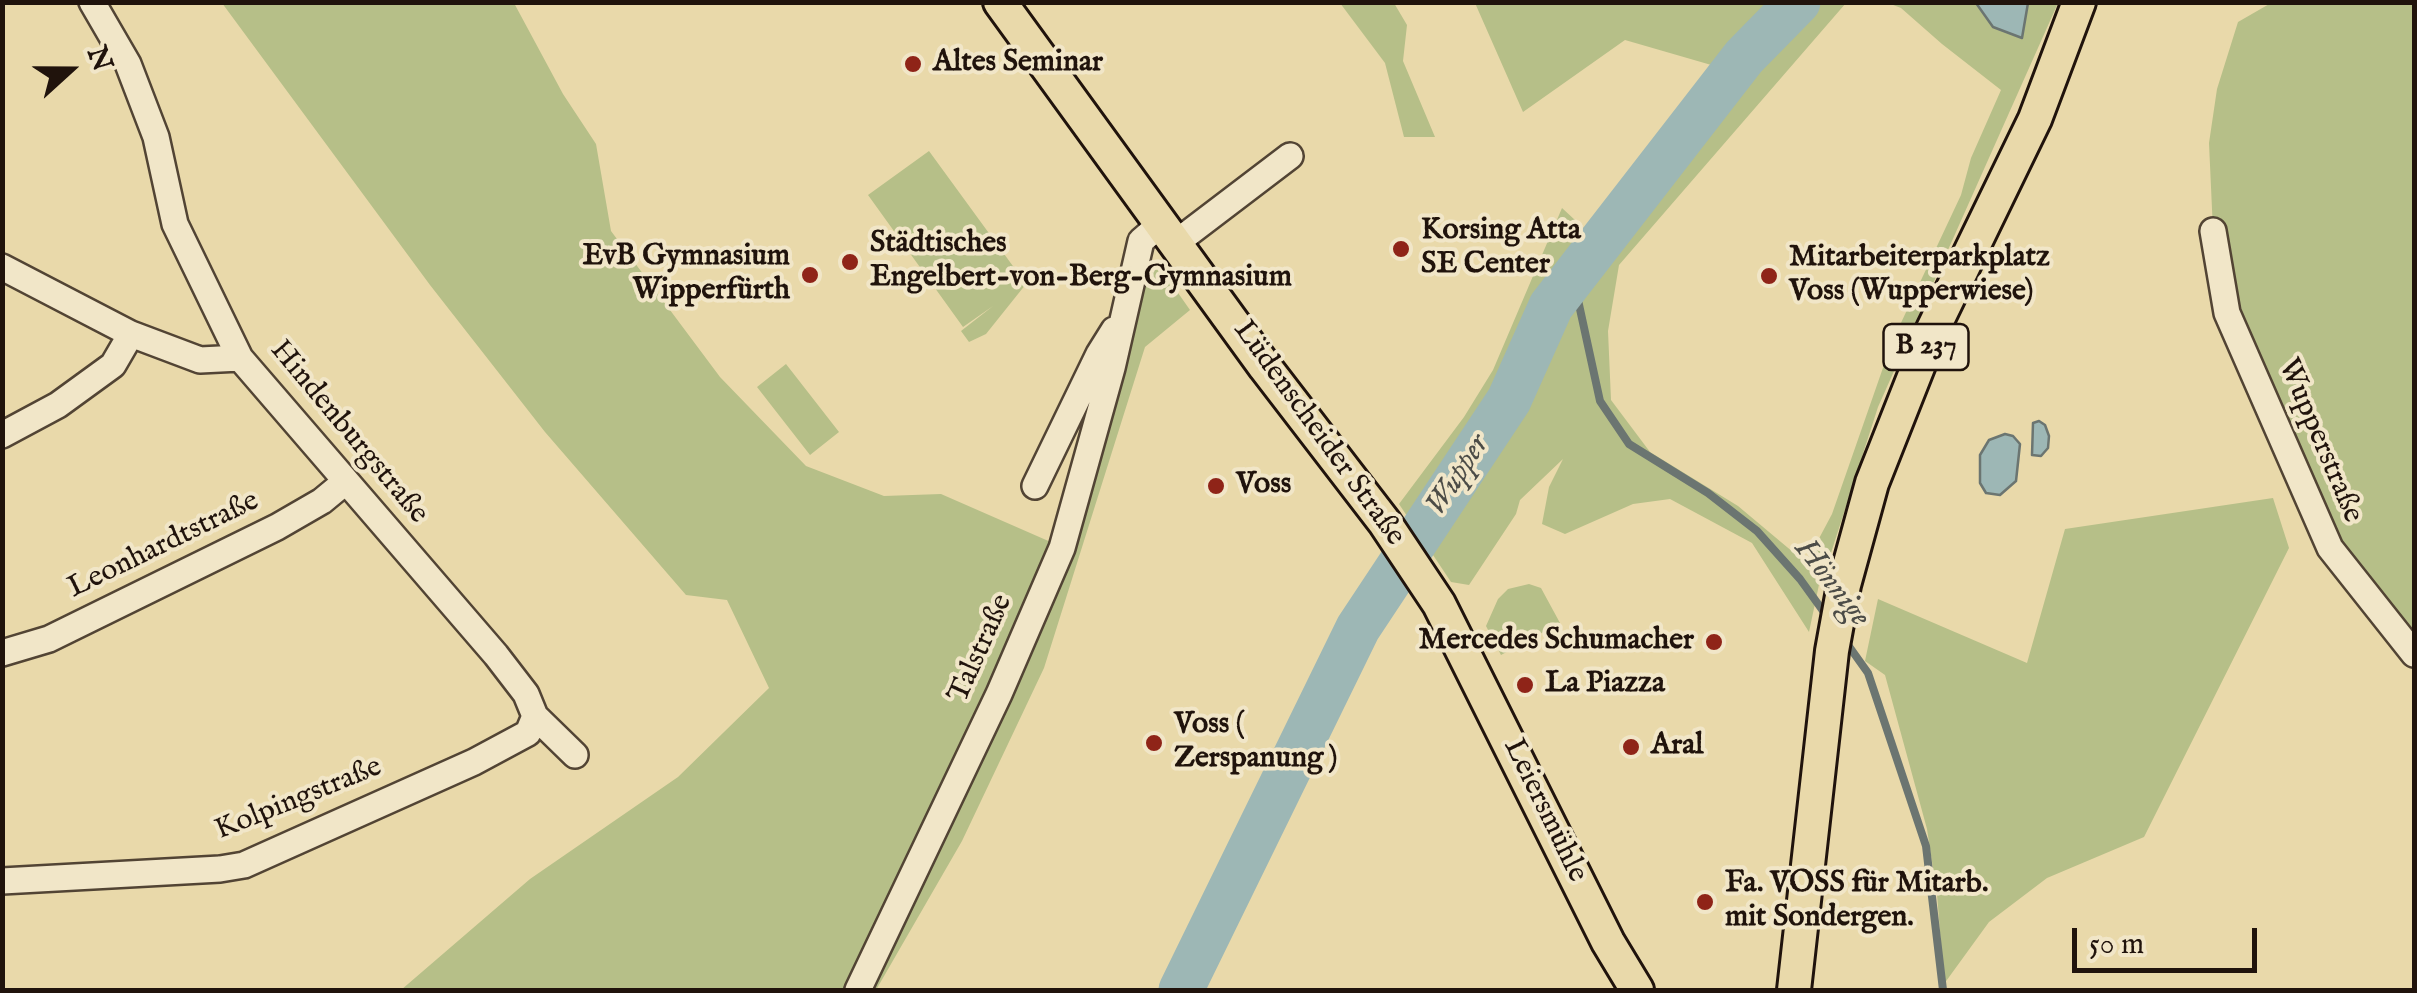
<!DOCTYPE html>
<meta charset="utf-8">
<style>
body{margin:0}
#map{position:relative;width:2417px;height:993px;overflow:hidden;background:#e9d9aa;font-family:"IM FELL English",serif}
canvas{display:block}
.frame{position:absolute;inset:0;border:5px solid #20130c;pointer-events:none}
.north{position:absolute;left:20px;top:20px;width:100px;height:100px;-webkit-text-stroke:8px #f1e6c8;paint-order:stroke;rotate:69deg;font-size:28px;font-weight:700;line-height:40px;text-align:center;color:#20130c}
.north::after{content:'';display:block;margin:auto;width:35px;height:45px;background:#20130c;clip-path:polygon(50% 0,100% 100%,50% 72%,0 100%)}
.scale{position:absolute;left:2072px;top:928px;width:185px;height:45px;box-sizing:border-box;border:5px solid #20130c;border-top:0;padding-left:12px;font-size:30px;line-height:35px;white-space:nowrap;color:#20130c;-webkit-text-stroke:8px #f1e6c8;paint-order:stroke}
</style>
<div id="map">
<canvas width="2417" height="993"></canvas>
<div class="frame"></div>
<div class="north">N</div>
<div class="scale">50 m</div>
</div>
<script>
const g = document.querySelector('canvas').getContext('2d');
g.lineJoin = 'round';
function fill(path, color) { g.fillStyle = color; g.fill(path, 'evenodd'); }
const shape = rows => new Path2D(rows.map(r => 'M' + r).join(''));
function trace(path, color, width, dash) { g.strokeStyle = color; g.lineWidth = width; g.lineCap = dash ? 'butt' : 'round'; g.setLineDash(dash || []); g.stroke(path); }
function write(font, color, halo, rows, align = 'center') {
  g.font = font + ' "IM FELL English",serif'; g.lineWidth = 8; g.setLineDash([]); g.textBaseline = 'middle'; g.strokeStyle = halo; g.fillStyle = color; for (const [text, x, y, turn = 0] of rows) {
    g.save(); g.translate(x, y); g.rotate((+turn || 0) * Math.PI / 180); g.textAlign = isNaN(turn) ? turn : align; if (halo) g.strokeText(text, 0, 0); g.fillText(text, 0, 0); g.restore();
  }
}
fill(shape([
 [434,2,437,5,440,2,514,3,563,94,596,144,611,231,720,377,806,466,884,496,941,494,1069,550,1146,263,1155,260,1190,310,1145,347,1044,668,962,841,876,990,401,990,530,879,678,777,769,688,727,600,686,595,545,432,430,285,222,3],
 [1340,3,1394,3,1407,25,1403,61,1435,137,1404,137,1385,63],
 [1475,3,1846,3,1619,265,1608,331,1611,400,1650,452,1738,506,1806,563,1832,514,1892,342,1961,195,1971,158,2001,90,1942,44,1901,8,1888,3,2058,3,1878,407,1830,556,1824,561,1809,632,1752,543,1670,499,1633,504,1565,534,1542,524,1549,487,1563,459,1520,500,1516,514,1469,585,1451,582,1399,504,1464,417,1493,370,1562,208,1602,245,1600,242,1732,71,1625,40,1523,112],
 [2271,3,2414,3,2414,654,2330,548,2227,313,2213,231,2209,143,2217,89,2238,22],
 [929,151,1026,284,986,334,969,342,961,331,993,306,963,327,868,195],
 [786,364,839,432,810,455,757,387],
 [2273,498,2289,548,2144,837,2047,878,1989,922,1944,984,1937,894,1927,829,1885,675,1865,661,1878,599,2027,663,2065,529],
 [1529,584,1541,588,1560,623,1501,655,1486,626,1498,599,1508,589]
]), '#b6bf88');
const water = shape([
 [1976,3,2028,3,2022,38,1993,27,1976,3],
 [2039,421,2045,425,2049,436,2048,448,2041,456,2032,455,2033,423,2039,421],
 [2005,434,2013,436,2020,444,2016,481,2000,495,1986,493,1980,483,1980,455,1989,440,2005,434]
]);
fill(water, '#9db7b5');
trace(water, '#6b7571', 2.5);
trace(shape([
 [1573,277,1600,401,1629,444,1708,493,1757,531,1800,579,1826,615],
 [1843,638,1868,673,1926,846,1943,990]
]), '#6b7571', 8);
trace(shape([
 [1181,990,1358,628,1509,400,1551,306,1744,57,1798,2]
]), '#9db7b5', 45);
const minor = shape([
 [92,2,128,64,156,137,175,224,240,358,496,655,526,694,535,716,575,755],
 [2213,231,2227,313,2330,548,2414,654],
 [1177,242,1290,156],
 [2,267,131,334,200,360,240,358],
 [2,435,58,405,113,365,131,334],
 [1035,486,1099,354,1114,330],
 [2,653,49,639,277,527,322,501,345,482],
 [2,881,220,869,244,865,474,762,528,733,535,716],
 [858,990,999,694,1062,548,1112,368,1141,241,1163,222]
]);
const major = shape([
 [1000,2,1265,367,1385,523,1439,604,1608,942,1637,990],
 [1794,990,1832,651,1844,585,1872,483,1933,329,2035,119,2079,2]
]);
trace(minor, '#524434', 30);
trace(major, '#20130c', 38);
trace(minor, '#f1e6c8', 25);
trace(major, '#e9d9aa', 32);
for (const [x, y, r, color] of [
 [913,64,10,"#8f2418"],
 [1401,249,10,"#8f2418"],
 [850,262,10,"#8f2418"],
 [810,275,10,"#8f2418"],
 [1769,276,10,"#8f2418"],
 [1216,486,10,"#8f2418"],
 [1714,642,10,"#8f2418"],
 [1525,685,10,"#8f2418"],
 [1154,743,10,"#8f2418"],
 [1631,747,10,"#8f2418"],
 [1705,902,10,"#8f2418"]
]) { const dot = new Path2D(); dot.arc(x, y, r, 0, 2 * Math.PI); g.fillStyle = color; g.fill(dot); trace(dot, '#f1e6c8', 4); }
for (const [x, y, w] of [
 [1926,347,85]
]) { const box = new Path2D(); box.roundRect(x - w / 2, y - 23, w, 46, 8); g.fillStyle = '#f1e6c8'; g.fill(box); trace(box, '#20130c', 2.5); }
write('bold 28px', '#20130c', null, [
 ["B 237",1926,347]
]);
write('bold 30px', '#20130c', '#f1e6c8', [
 ["Altes Seminar",933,64],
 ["Korsing Atta",1421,232],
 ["SE Center",1421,266],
 ["Städtisches",870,245],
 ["Engelbert-von-Berg-Gymnasium",870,279],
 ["EvB Gymnasium",790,258,"right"],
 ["Wipperfürth",790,292,"right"],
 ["Mitarbeiterparkplatz",1789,259],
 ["Voss (Wupperwiese)",1789,293],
 ["Voss",1236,486],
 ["Mercedes Schumacher",1694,642,"right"],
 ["La Piazza",1545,685],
 ["Voss (",1174,726],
 ["Zerspanung )",1174,760],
 ["Aral",1651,747],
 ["Fa. VOSS für Mitarb.",1725,885],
 ["mit Sondergen.",1725,919]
], 'left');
write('30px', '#20130c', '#f1e6c8', [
 ["Hindenburgstraße",348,433,50],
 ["Lüdenscheider Straße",1318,434,54],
 ["Wupperstraße",2319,441,67],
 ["Leonhardtstraße",164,546,-26],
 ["Talstraße",982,649,-66],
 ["Kolpingstraße",299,800,-22],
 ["Leiersmühle",1544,811,64]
]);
write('italic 32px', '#4c4c47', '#f1e6c8', [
 ["Wupper",1459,476,-57],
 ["Hönnige",1831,584,52]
]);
</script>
